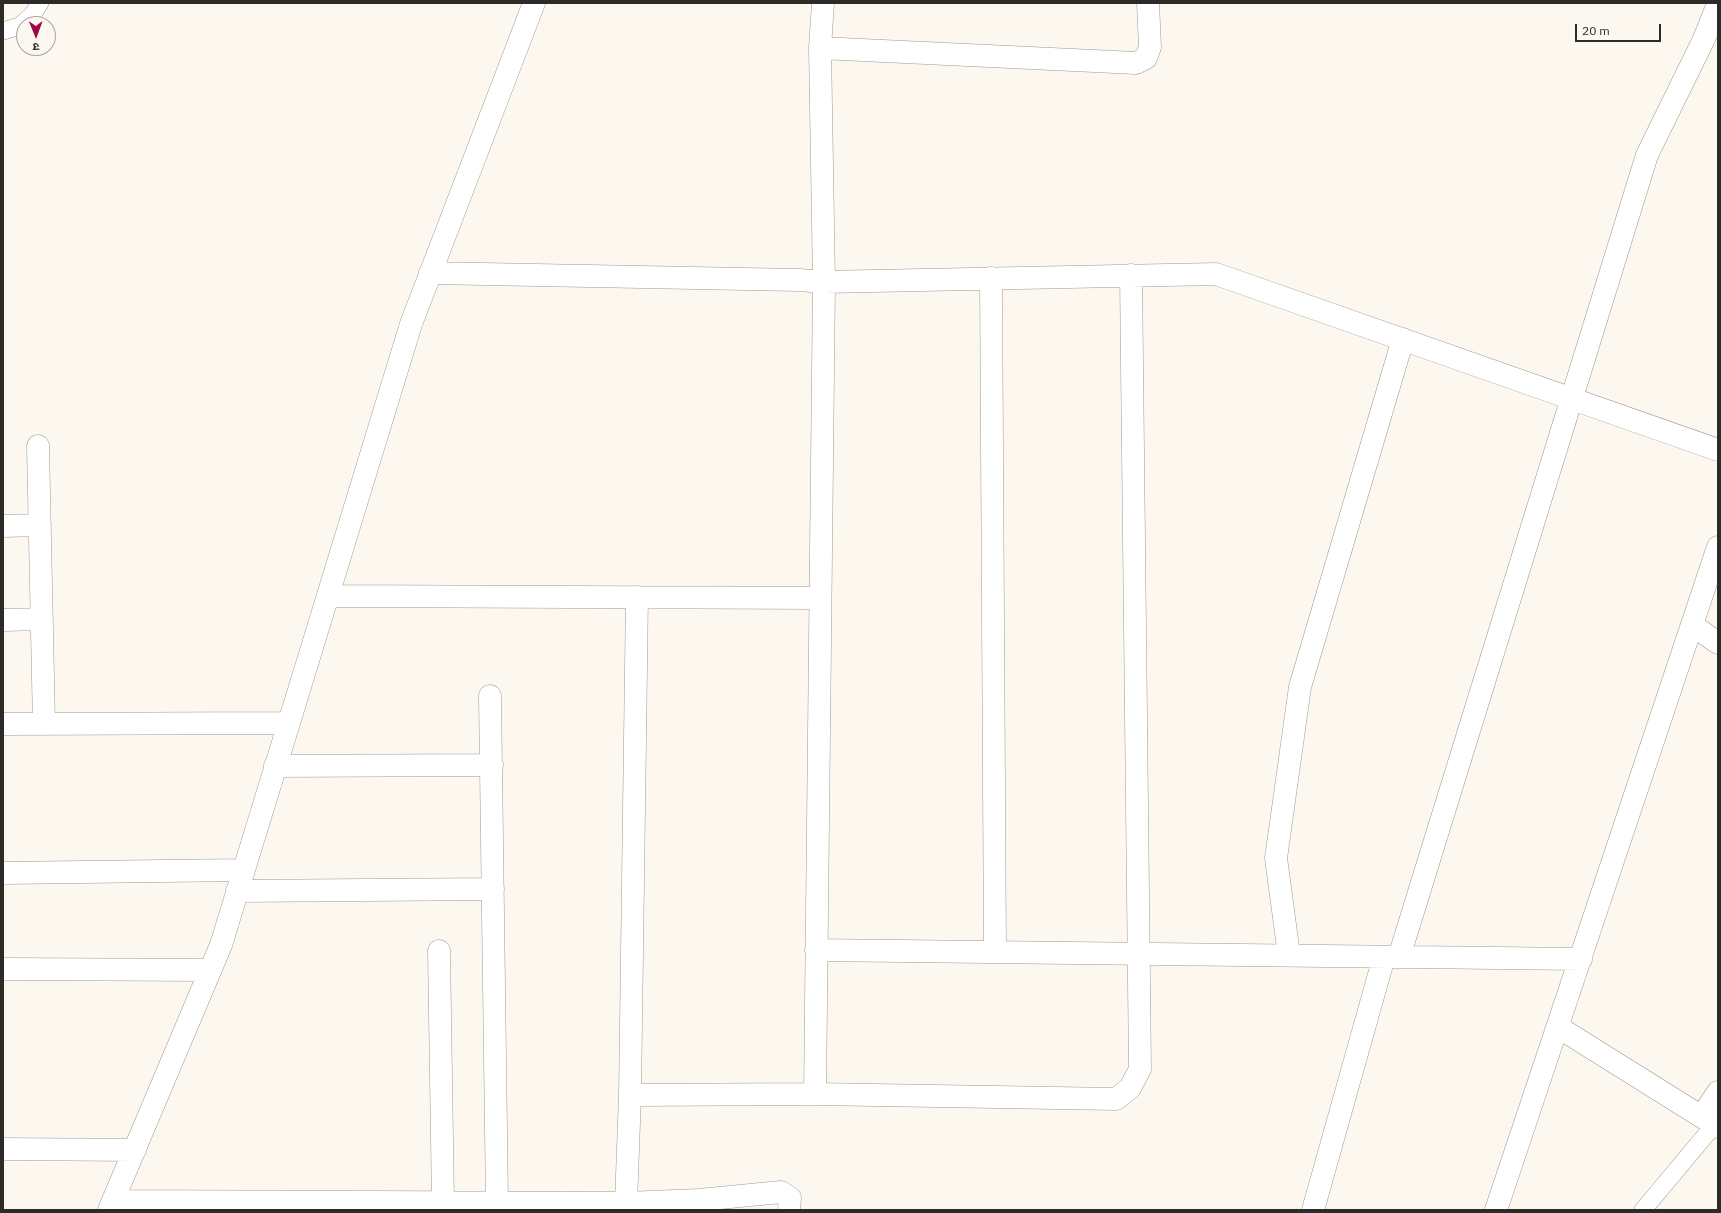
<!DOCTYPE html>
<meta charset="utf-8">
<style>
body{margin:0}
#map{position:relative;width:1721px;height:1213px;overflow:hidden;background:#fcf7ef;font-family:"IBM Plex Sans","Noto Sans Devanagari",sans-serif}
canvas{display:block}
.frame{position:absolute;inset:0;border:4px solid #2d2b28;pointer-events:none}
.north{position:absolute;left:16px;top:16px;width:40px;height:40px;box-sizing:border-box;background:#fcf7ef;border:1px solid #a9a59f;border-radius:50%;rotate:179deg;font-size:11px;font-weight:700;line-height:16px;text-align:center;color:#2d2b28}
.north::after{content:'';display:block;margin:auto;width:14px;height:18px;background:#a00545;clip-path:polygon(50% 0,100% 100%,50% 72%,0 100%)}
.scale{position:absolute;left:1575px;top:24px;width:86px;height:18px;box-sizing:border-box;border:2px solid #2d2b28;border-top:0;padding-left:5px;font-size:12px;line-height:14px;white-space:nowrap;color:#2d2b28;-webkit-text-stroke:3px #fcf7ef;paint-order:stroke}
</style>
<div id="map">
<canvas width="1721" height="1213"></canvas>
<div class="frame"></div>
<div class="north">उ</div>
<div class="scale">20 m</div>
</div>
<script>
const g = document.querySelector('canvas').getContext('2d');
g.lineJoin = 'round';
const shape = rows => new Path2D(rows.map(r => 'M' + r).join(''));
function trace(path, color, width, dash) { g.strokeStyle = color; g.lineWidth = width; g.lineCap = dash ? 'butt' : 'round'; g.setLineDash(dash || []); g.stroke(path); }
const lane = shape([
 [3,31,20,26,33,14,40,3],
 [1643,1210,1715,1124]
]);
const street = shape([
 [820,48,1136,63,1146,58,1150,47,1148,3],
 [430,273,799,280,824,282,1216,274,1718,450],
 [991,278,995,952],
 [38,446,44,724],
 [3,526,40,525],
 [328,596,820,598],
 [3,620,42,619],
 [1692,625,1718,643],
 [490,696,497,1203],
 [3,724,289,723],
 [275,766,492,765],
 [3,873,243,870],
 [237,891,493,889],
 [816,950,1581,959],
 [439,951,443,1203],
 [1289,955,1276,858,1300,687,1403,339],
 [1399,957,1647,155,1704,39,1718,4],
 [3,969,210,970],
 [1558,1027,1718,1127],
 [815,1094,824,282,820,48,823,3],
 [630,1095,815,1094,1116,1099,1130,1088,1140,1069,1131,275],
 [1702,1116,1718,1092],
 [3,1149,135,1150],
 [113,1201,626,1203,699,1200,781,1192,790,1198,789,1210],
 [626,1203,630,1095,637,597],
 [109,1210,221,945,411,324,534,3],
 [1313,1210,1384,957],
 [1496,1210,1718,547]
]);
trace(lane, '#9e9991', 18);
trace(street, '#9e9991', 23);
trace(lane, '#fff', 17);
trace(street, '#fff', 22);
</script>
